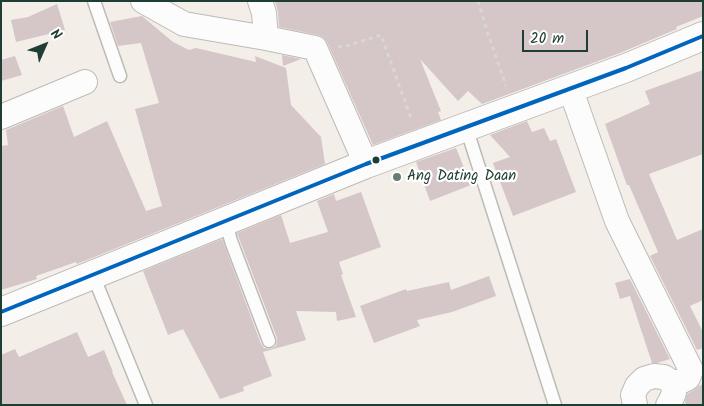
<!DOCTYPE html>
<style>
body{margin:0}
#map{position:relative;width:704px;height:406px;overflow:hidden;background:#f4eee8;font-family:Kalam,sans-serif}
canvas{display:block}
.frame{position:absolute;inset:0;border:2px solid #1f3d34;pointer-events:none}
.north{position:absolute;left:20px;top:20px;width:50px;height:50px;-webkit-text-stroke:4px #fff;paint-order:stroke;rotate:46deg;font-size:14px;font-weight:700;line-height:20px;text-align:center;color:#1f3d34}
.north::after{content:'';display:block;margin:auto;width:18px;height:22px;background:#1f3d34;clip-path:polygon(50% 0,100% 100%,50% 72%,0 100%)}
.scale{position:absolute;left:522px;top:30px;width:66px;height:22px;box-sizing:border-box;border:2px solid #1f3d34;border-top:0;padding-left:6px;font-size:15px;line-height:18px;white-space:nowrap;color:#1f3d34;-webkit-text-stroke:4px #fff;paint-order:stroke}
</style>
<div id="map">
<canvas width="704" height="406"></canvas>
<div class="frame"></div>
<div class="north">N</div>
<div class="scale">20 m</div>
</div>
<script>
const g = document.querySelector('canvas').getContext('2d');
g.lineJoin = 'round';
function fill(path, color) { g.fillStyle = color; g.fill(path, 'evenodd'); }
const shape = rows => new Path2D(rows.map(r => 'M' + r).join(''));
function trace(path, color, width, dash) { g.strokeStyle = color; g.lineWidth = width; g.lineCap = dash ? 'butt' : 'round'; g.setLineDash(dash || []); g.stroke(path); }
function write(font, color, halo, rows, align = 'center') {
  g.font = font + ' Kalam,sans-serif'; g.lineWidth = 4.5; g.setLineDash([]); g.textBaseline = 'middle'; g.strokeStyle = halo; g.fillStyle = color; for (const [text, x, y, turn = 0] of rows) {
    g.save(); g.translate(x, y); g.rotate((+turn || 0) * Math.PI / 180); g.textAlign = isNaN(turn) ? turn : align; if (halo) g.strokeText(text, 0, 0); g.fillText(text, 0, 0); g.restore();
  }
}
fill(shape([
 [275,1,703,1,703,16,676,27,677,29,620,53,482,104,468,91,458,101,420,59,441,111,438,112,441,120,373,145,327,42,323,37,318,35,279,27,278,12],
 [57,4,65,30,16,42,11,20,28,17],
 [142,16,173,42,189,50,196,48,256,62,255,56,286,68,291,105,321,137,325,164,77,264,76,262,36,276,37,279,1,290,1,146,8,145,6,130,63,106,74,137,107,121,146,211,162,206,135,109,159,103,141,43,118,46,110,22],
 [282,55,301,59,283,66],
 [15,56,22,75,1,81,1,60],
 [703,70,703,154,649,174,677,240,703,229,703,300,690,306,703,332,703,348,697,350,650,256,658,252,629,185,627,185,605,124,650,104,645,91],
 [527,121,532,132,544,128,550,141,556,139,576,192,513,216,493,163,510,157,490,135],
 [456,148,471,185,430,201,416,162],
 [361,192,381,247,339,262,343,274,341,275,356,317,337,321,336,312,296,311,306,340,263,352,272,376,243,387,244,391,220,399,183,329,168,335,143,271,222,239,261,344,264,348,271,349,276,346,277,342,277,338,237,233,281,215,290,243,328,232,317,201,334,194,336,201],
 [489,276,496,296,452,312,417,320,420,326,374,343,360,306,406,289,407,291,449,282,451,290],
 [630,279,670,359,657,363,652,363,630,296,620,299,615,283],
 [77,332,88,357,104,350,113,372,112,372,127,405,1,405,1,355,15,349,19,357],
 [703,384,703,405,686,405,685,402,687,394,694,390,699,386]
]), '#d5c6c7');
const service = shape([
 [94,1,120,76],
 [466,127,555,405],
 [226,222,231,241,269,341],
 [93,275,146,405]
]);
const minor = shape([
 [143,1,184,24,266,38,315,48,366,164],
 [260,1,264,13,266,38],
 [568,90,574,99,617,221,691,370,688,378,682,381,673,383,664,377,654,376,644,379,637,386,633,395,635,405],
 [1,117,85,82],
 [668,405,670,402,674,393,673,383]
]);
const secondary = shape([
 [1,312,366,164,466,127,626,68,703,36]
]);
trace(service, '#bcbbb7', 15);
trace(minor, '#bcbbb7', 26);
trace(secondary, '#bcbbb7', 30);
trace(shape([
 [478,1,487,31,506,86],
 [338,47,346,46,381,35,412,121]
]), '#d7d8d5', 3, [4, 4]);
trace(service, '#fdfcfc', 12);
trace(minor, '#fdfcfc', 24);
trace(secondary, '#fdfcfc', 28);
trace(shape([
 [1,312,366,164,626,68,703,36]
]), '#0065bd', 4);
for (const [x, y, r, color] of [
 [376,160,4.5,"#1f3d34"],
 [397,177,5,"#6a7b73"]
]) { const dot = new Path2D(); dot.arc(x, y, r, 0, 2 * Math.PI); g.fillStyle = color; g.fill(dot); trace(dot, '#fff', 2); }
write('15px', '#1f3d34', '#fff', [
 ["Ang Dating Daan",407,177]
], 'left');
</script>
